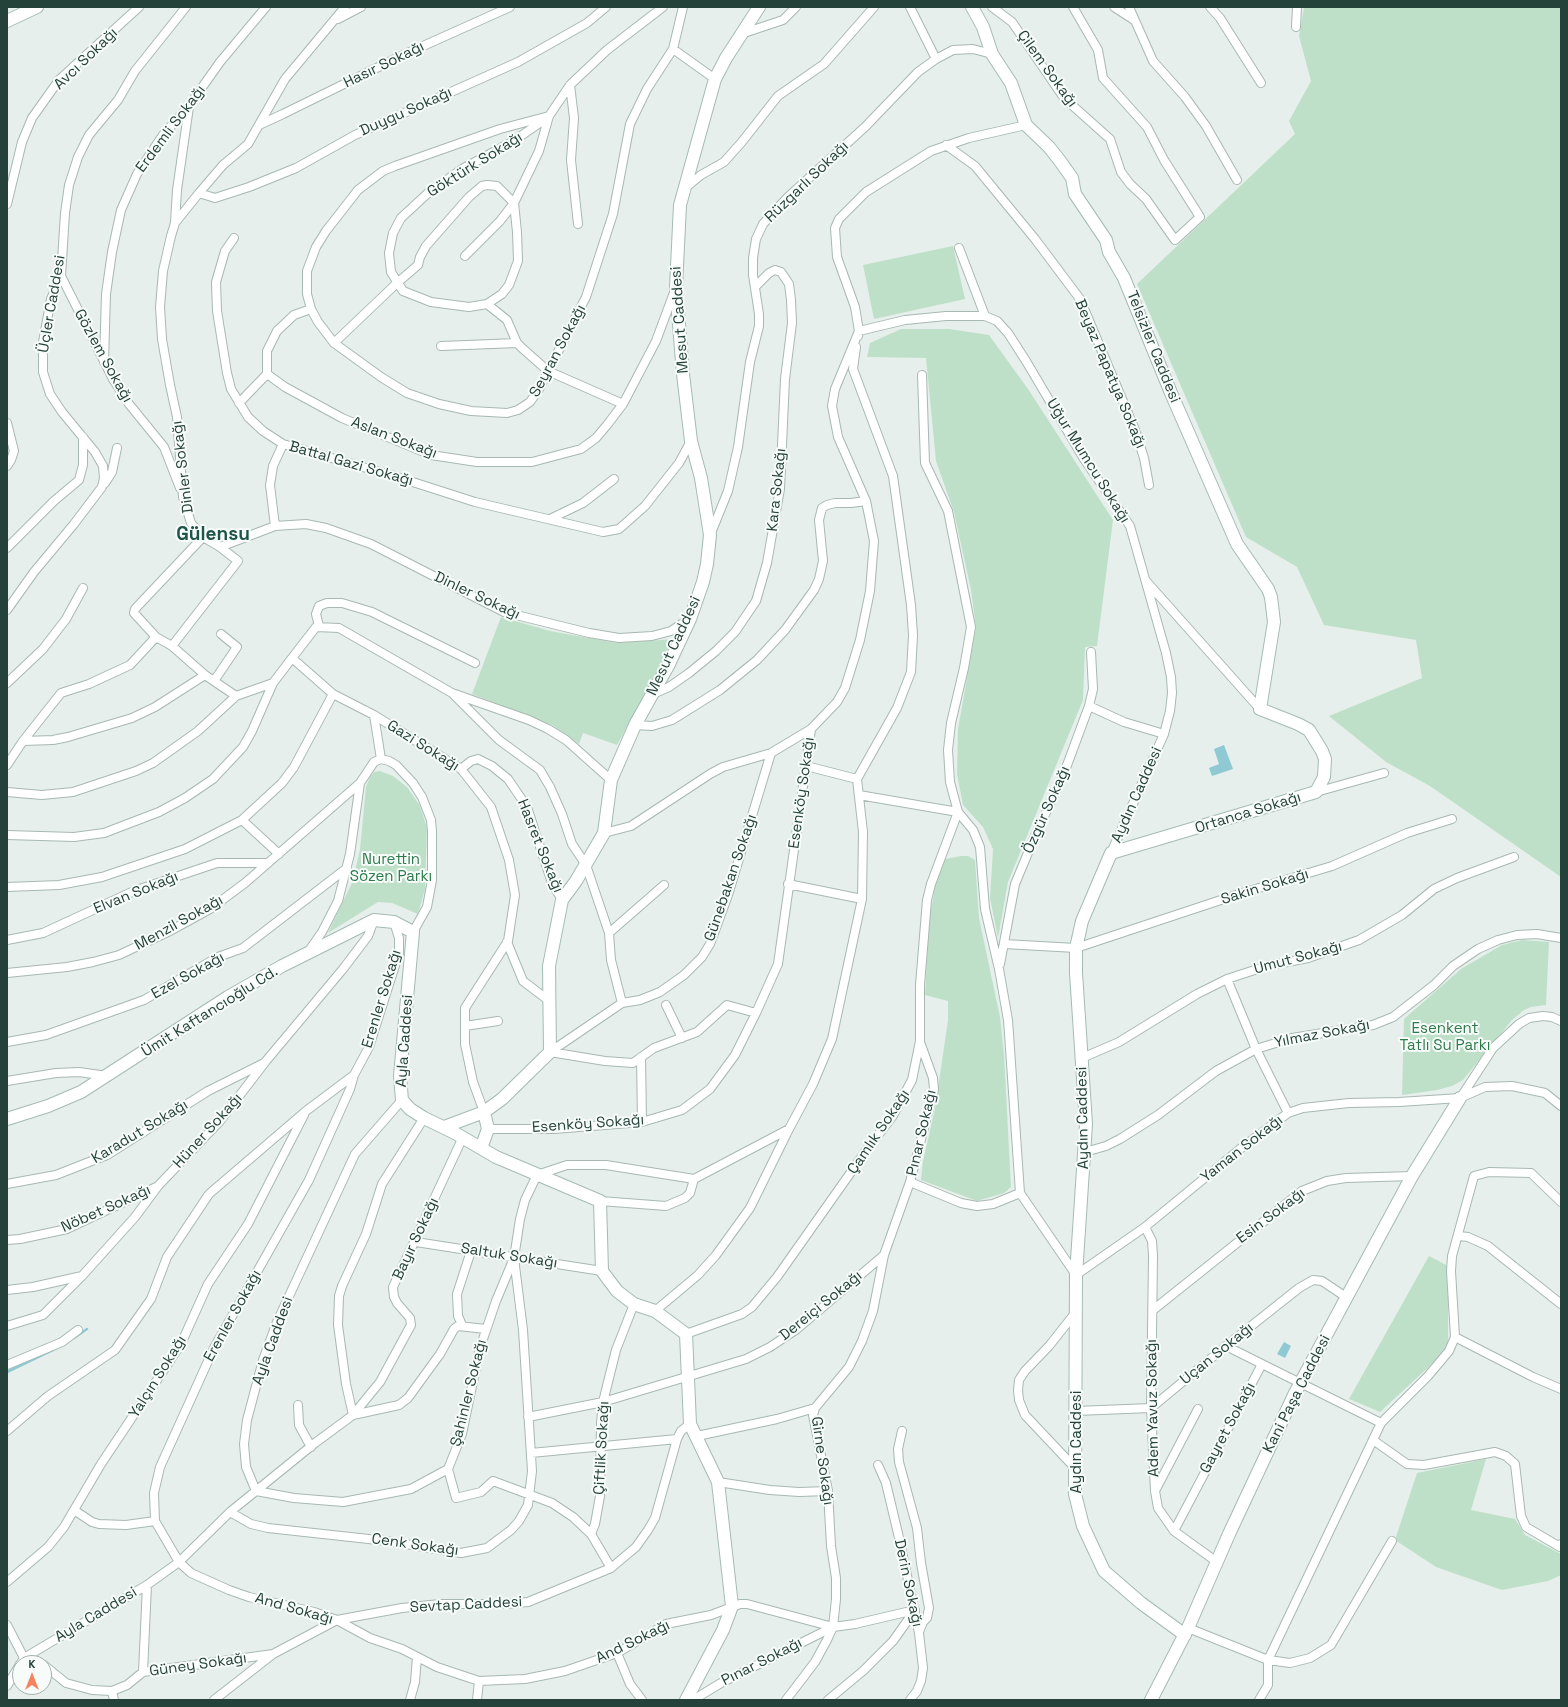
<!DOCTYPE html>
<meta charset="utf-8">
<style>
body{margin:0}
#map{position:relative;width:1568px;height:1707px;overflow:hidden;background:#e6efeb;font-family:"Space Grotesk",sans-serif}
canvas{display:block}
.frame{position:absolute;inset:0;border:8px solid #24423a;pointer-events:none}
.north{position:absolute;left:12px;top:1655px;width:40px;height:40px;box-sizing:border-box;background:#f7fbf9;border:1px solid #a3b1ad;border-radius:50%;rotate:0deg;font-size:11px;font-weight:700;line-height:16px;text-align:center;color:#24423a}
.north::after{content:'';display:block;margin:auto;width:14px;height:18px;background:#f4845f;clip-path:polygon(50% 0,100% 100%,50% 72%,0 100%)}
</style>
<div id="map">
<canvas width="1568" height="1707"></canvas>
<div class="frame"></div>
<div class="north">K</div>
</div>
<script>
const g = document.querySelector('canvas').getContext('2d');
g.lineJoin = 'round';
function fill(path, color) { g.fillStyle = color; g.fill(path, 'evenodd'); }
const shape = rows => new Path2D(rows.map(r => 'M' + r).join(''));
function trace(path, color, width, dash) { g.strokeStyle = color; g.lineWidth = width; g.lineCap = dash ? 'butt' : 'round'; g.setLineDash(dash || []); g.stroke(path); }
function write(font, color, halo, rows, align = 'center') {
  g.font = font + ' "Space Grotesk",sans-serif'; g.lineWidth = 4; g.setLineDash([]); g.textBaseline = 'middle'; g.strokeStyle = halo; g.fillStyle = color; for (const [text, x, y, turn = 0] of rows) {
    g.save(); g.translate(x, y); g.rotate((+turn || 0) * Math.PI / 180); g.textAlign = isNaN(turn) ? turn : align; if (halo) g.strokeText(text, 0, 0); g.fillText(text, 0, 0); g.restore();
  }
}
fill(shape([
 [1304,7,1561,7,1561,877,1430,786,1386,762,1329,716,1422,678,1416,640,1324,625,1297,567,1246,537,1137,284,1295,134,1289,121,1311,81,1299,36],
 [953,246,965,299,874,319,863,265],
 [901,329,949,329,989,335,1028,389,1113,520,1097,646,1085,647,1083,700,1008,882,998,938,990,898,993,849,983,827,963,805,957,774,958,729,976,627,971,590,954,512,936,461,926,358,867,357,870,343],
 [501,617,550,631,617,643,675,639,617,745,583,733,579,744,552,725,472,694],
 [380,771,393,776,407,787,420,806,427,828,425,889,418,914,392,903,378,902,328,933,352,883,360,850,366,787,370,777,374,772],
 [961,856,968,856,975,860,979,918,1000,1017,1004,1054,1011,1187,1004,1193,977,1201,921,1180,923,1161,935,1109,948,1020,948,1001,925,995,929,922,937,876,941,865,945,859],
 [1522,940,1549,942,1546,1005,1531,1007,1524,1010,1512,1020,1463,1080,1452,1086,1437,1090,1402,1095,1404,1019,1461,969,1502,945],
 [1429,1256,1448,1266,1448,1349,1380,1412,1349,1399],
 [1486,1459,1471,1510,1515,1519,1525,1535,1561,1554,1561,1575,1548,1581,1502,1590,1436,1567,1395,1540,1417,1473]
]), '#bfe0c8');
fill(shape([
 [1224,745,1233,769,1212,776,1209,768,1219,764,1214,749],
 [1284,1342,1291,1346,1285,1358,1277,1354]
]), '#8ec9d4');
trace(shape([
 [74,1338,87,1329],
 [7,1372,61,1346]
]), '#8ec9d4', 2.5);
const street = shape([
 [345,7,285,79,248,144,223,165,199,193,175,223,171,236,163,271,160,307,162,339,170,385,177,417,183,497,191,523,203,537,220,547,275,526,306,524,326,528,371,544,504,612,589,633,619,638,652,636,671,631,689,619],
 [910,7,936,59],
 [992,7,1012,22,1064,98,1110,139,1121,172,1130,184,1146,199,1175,240,1200,217,1164,160,1147,127,1103,78,1098,50,1073,7],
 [1114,7,1134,20],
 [1129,7,1153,61,1185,97,1206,126,1237,180],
 [1210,7,1220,18,1261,83],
 [338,19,361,7],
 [1296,27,1297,7],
 [741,34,783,20,796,7],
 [673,49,715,79],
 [570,85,574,118,571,160,578,224],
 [549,116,500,129,395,166,383,171,358,190,326,231,316,247,307,271,307,294,311,309,318,322,334,343,381,377,407,393,439,404,471,411,507,413,518,410,530,402,539,389,586,297,613,214,630,124,647,89,673,49,683,7],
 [544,120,512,142,462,169,428,193,401,218,393,233,389,253,391,272,403,291,431,302,469,307,487,304,502,294,509,285,518,261,517,232,514,203,539,151,549,116,570,85,607,50,663,7],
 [259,125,283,114,403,55,510,7],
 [946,145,975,166,1035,239,1080,299,1135,430,1144,458,1149,485],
 [684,189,701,175,724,162,741,143,778,96,824,64,874,7],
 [199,193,215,198,249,187,296,168,355,135,518,62,587,23,606,7],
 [7,204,22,142,32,118,59,80,139,7],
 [175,222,177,190,189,107],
 [234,238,225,251,216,282,217,311,227,373,231,389,248,417,263,431,283,444,394,476,475,502,603,532,619,529,645,506,679,463,691,441],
 [959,248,985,316],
 [61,276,113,379,129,404,164,447,180,488],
 [487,304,507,320,517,343,522,348,548,371,623,404],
 [858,336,859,331,855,307,837,257,835,228,839,219,866,192,931,151,969,138,1026,125],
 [334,343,397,283,418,265,420,257,426,246,469,197,482,186,487,185,497,186,514,203,500,221,465,256],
 [441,346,517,343],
 [104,362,106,294,112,252,121,210,137,174,163,135,189,106,220,62,266,7],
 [267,374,285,387,342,418,431,455,477,462,532,462,581,449,596,438,607,425,623,404,656,341,675,290],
 [922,375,925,463,948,511,971,627,964,668,951,723,948,750,950,782,958,812,973,830,980,847,985,909,999,969,1008,1020,1020,1193,1076,1275,1145,1227,1240,1149,1288,1113,1303,1108,1349,1103,1399,1102,1460,1098,1485,1087,1512,1086,1545,1093,1561,1106],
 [239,403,267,374,267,351,277,331,294,315,311,309],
 [7,423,14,451,11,460,7,466],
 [105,483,112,472,117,448],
 [552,518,583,503,614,479],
 [275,526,270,485,273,466,283,444],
 [711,533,728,491,738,447,750,362,759,326,759,314,753,275,753,258,756,239,763,224,788,197,865,127,918,72,936,59,953,50,973,49,992,54],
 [203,537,135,609,134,613,156,637,172,646,205,675],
 [7,548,54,501,79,480,83,465,83,437],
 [1146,581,1260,709],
 [7,610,34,572,74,524,102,487,104,478,103,466,95,452,62,412,50,394,43,372,43,342,51,299,61,276,65,213,69,185,78,157,89,135,118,100,135,71,186,7],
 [319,626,316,614,319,606,327,603,342,603,372,612,475,663],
 [172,646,238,561,220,547],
 [292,658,316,627,339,628,452,693,529,720,548,729,566,740,611,780],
 [214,681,237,647,221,634],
 [7,683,43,649,66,619,83,588],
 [452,693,499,740,540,770,550,787,562,814,572,844,586,865,609,933,611,960,622,1003,550,1052],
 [653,694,669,687,689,673,716,651,735,632,756,601,767,563,780,489,785,379,792,323,791,300,789,284,781,272,775,270,769,273,755,287],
 [1089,706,1124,722,1164,734],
 [374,715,461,769,491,807,509,860,515,895,508,941,465,1008,465,1044,473,1082,484,1112],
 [635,725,652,726,672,720,720,690,757,660,785,630,814,590,819,579,823,561,819,520,822,508,827,505,835,503,851,503,866,501],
 [23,741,61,693,89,684,130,665,156,637],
 [7,765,23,741,53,740,68,737,132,718,155,707,205,675,236,696,273,683,292,658,333,694,374,715,381,759,389,761,396,765,413,783,422,797,431,820,432,832,432,880,427,907,413,932],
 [806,766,857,779],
 [461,769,471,761,478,759,492,766,508,779,527,807,552,883,562,900],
 [7,792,42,795,73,792,136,771,153,763,198,731,236,696],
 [1316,792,1384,773],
 [242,820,279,854],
 [604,833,631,826,710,774,723,767,771,753,811,729],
 [7,835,74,837,104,833,159,812,185,798,213,779,243,747,252,731,273,683],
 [788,884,862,899],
 [7,887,59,885,102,877,185,849,242,820,282,783,294,767,333,694],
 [609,933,664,885],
 [7,940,43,933,134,891,217,863,268,863],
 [507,942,523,981,548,1000],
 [1004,944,1076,948,1239,894,1332,866,1407,833,1452,819],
 [308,952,322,932,338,901,350,854,360,783,374,762,381,759],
 [1000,964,1015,884,1035,836,1063,776,1089,706,1093,689,1091,652],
 [7,973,67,967,93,962,119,955,168,932,210,909,245,883,360,783],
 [1227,979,1256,1049,1288,1113],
 [622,1003,640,1000,660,992,684,975,702,957,710,944,728,895,771,753],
 [666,1005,682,1038],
 [465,1026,498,1021],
 [7,1042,46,1035,144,1000,218,957,243,948,347,868],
 [920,1042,933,1078,934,1089,910,1182,961,1203,977,1206,993,1204,1020,1193],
 [550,1052,605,1061,633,1063,654,1048,697,1032,727,1005,756,1013,778,964,811,729,837,702,845,688,860,640,870,591,874,541,866,501,838,437,832,406,835,389,859,331,905,320,946,316,985,316,997,321,1008,333,1026,361,1084,459,1130,526,1166,653,1171,677,1172,693,1170,711,1164,734,1111,853],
 [641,1057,642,1122],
 [1082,1058,1119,1042,1197,994,1227,979,1267,966,1308,958,1359,940,1402,915,1434,889,1457,878,1514,857],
 [354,1075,350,1089,309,1180,214,1348,160,1467,154,1493,155,1521,179,1562,191,1573,229,1590,249,1597,314,1612,337,1620,370,1638,402,1649,437,1667,479,1681,525,1679,565,1671,617,1653,666,1624,711,1615,740,1604,747,1604,833,1627,855,1624,915,1610],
 [7,1081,56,1073,79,1072,107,1076],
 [1461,1097,1493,1048,1519,1024,1529,1018,1543,1016,1552,1017,1561,1021],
 [488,1129,554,1129,642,1122,682,1110,710,1089,735,1055,756,1013],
 [1085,1152,1106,1146,1120,1139,1158,1115,1216,1071,1256,1049,1292,1038,1373,1025,1393,1017,1434,985,1453,966,1478,949,1498,940,1517,935,1537,934,1561,938],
 [7,1184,56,1175,107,1155,208,1091,264,1063],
 [600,1201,666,1206,685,1198,690,1193,694,1179],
 [1145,1227,1152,1241,1153,1256,1151,1408,1155,1491,1158,1508,1174,1531,1217,1562],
 [1459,1236,1468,1237,1488,1246,1561,1304],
 [7,1240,20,1239,67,1229,156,1187],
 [416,1242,602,1271],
 [7,1290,33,1287,82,1276,135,1217,158,1186,220,1121,266,1061,343,969,368,936,374,920],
 [1153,1310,1302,1191,1327,1181,1346,1178,1412,1176],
 [655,1311,698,1275,716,1255,750,1208,789,1129,813,1084,832,1039,862,899,863,832,857,779,897,708,911,672,913,635,911,605,893,476,853,369,856,347],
 [462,1325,458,1316,457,1294,471,1251],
 [7,1326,43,1315,82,1276],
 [686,1334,742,1314,752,1307,777,1277,868,1148,892,1117,912,1080,920,1041,920,985,927,900,931,884,958,812,859,795],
 [1455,1337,1533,1377,1561,1389],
 [1226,1346,1262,1364],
 [7,1365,62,1342,78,1330],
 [298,1405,299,1425,311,1447],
 [1076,1411,1151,1408,1226,1346,1299,1288,1313,1280,1322,1281,1346,1297],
 [353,1415,346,1384,338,1325,339,1296,342,1286,366,1234,382,1184,424,1118],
 [353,1415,399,1405,408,1398,440,1354,454,1329,458,1326,486,1329],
 [528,1417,603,1402,746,1359,770,1347,797,1329,884,1255],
 [1381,1423,1428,1376,1449,1351,1455,1337,1451,1271,1452,1256,1474,1176,1489,1172,1531,1173,1561,1202],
 [7,1431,48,1396,115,1350,151,1299,167,1257,209,1194,306,1111,354,1075,369,1047,399,953,399,938,394,922],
 [902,1431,898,1449,899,1462,917,1528,921,1563,929,1608,927,1618,923,1622,919,1632],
 [697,1436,777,1419,815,1408],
 [1373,1440,1407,1464,1424,1465,1495,1452,1506,1456,1515,1464,1521,1516,1526,1527,1560,1547,1561,1544],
 [531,1453,677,1439],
 [878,1465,886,1483,900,1542,919,1633,923,1668,921,1681,917,1691,910,1700],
 [1074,1467,1025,1415,1019,1400,1018,1390,1019,1380,1025,1371,1049,1346,1076,1312],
 [448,1469,456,1498,481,1492,493,1481,552,1503,573,1517,591,1534],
 [718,1482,770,1490,799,1492,828,1491],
 [256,1491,294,1498,343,1502,411,1489,448,1469,462,1434,480,1348,496,1301,514,1258,520,1219,525,1200,537,1175,567,1165,606,1165,694,1179,789,1129],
 [256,1491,246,1467,244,1444,247,1420,263,1360,277,1322,355,1154,402,1100],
 [1155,1491,1198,1409],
 [74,1510,92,1522,99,1524,126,1525,155,1521],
 [230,1512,251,1524,268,1528,387,1541,461,1553,487,1548,511,1530,519,1521,528,1505,532,1471,523,1330,514,1258],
 [1174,1531,1262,1364,1381,1423,1268,1660,1188,1628],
 [611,1568,591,1534,595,1524,600,1496,601,1423,603,1402,616,1350,634,1304],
 [7,1582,48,1547,64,1527,101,1464,181,1344,208,1284,248,1224,304,1115],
 [7,1625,24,1658,40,1663],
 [617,1653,630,1684,642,1700],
 [21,1663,24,1658,147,1585,179,1562,230,1512,315,1443,353,1415,380,1382,411,1325,410,1318,397,1303,394,1297,393,1287,463,1137],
 [44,1665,66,1683,92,1690,112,1691,127,1685,143,1672,273,1654],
 [143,1672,147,1585],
 [7,1686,20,1664],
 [112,1691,114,1700],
 [214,1700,273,1654,337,1620,402,1608,440,1604,506,1604,528,1602,611,1568,636,1547,648,1530,655,1518,677,1439,681,1431,690,1424],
 [410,1700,415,1682,417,1657],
 [477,1700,479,1681],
 [693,1700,721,1683,833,1627],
 [786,1700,815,1662,827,1640,833,1627,836,1599,836,1578,831,1546,828,1491,813,1415,815,1408,849,1367,862,1341,873,1311,884,1255,910,1182],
 [828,1700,863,1671,893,1641,915,1610],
 [1259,1700,1268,1685,1268,1660,1290,1663,1310,1658,1331,1645,1392,1541]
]);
const secondary = shape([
 [972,7,983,27,992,54,1011,83,1026,125,1049,147,1060,161,1072,178,1075,194,1106,240,1109,252,1124,278,1171,393,1237,544,1268,589,1271,597,1274,622,1260,709,1298,724,1309,730,1322,751,1325,759,1324,777,1316,792,1111,853,1082,921,1076,948,1076,973,1086,1124,1076,1275,1075,1494,1083,1526,1104,1571,1141,1603,1185,1635],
 [7,21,37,7],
 [7,1119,48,1106,81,1092,228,997,282,966,374,920,394,922,413,932,400,1076,402,1100,410,1109,424,1118,455,1133,496,1157,600,1201,602,1271,617,1291,634,1304,655,1311,686,1334,690,1424,718,1482,732,1606,723,1630,686,1700],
 [444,1127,484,1112,502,1099,550,1052,549,966,562,900,576,881,604,833,611,780,635,725,669,664,690,619,703,582,707,564,710,535,701,478,691,441,683,374,676,287,680,205,715,79,726,58,759,7],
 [481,1148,488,1129,484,1112],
 [1151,1700,1188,1628,1229,1534,1295,1393,1412,1176,1460,1098]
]);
trace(street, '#a8b8b2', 10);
trace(secondary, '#a4bbb3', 14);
trace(street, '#fff', 8);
trace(secondary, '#fff', 12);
write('15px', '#24423a', '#f7fbf9', [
 ["Avcı Sokağı",86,59,-44],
 ["Hasır Sokağı",384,65,-26],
 ["Çilem Sokağı",1047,69,54],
 ["Duygu Sokağı",406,112,-24],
 ["Erdemli Sokağı",171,129,-53],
 ["Göktürk Sokağı",475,165,-32],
 ["Rüzgarlı Sokağı",807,182,-44],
 ["Üçler Caddesi",52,304,-80],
 ["Mesut Caddesi",680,320,-94],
 ["Telsizler Caddesi",1153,347,68],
 ["Seyran Sokağı",558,351,-62],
 ["Gözlem Sokağı",103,356,61],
 ["Beyaz Papatya Sokağı",1110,374,67],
 ["Aslan Sokağı",394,438,21],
 ["Uğur Mumcu Sokağı",1088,461,58],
 ["Battal Gazi Sokağı",351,464,16],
 ["Dinler Sokağı",183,467,-97],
 ["Kara Sokağı",777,490,-84],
 ["Dinler Sokağı",477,596,25],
 ["Mesut Caddesi",674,646,-65],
 ["Gazi Sokağı",423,746,32],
 ["Esenköy Sokağı",802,793,-82],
 ["Aydın Caddesi",1137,795,-66],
 ["Özgür Sokağı",1047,810,-66],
 ["Ortanca Sokağı",1248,813,-17],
 ["Hasret Sokağı",540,846,68],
 ["Günebakan Sokağı",731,878,-71],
 ["Sakin Sokağı",1265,887,-17],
 ["Elvan Sokağı",136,893,-22],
 ["Menzil Sokağı",179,923,-29],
 ["Umut Sokağı",1298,958,-15],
 ["Ezel Sokağı",188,976,-29],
 ["Erenler Sokağı",382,999,-73],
 ["Ümit Kaftancıoğlu Cd.",210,1012,-32],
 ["Yılmaz Sokağı",1322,1034,-11],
 ["Ayla Caddesi",405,1041,-86],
 ["Aydın Caddesi",1083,1118,-91],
 ["Esenköy Sokağı",588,1124,-4],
 ["Hüner Sokağı",208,1131,-48],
 ["Karadut Sokağı",140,1132,-31],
 ["Çamlık Sokağı",879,1132,-56],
 ["Pınar Sokağı",922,1133,-77],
 ["Yaman Sokağı",1242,1149,-38],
 ["Nöbet Sokağı",106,1209,-24],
 ["Esin Sokağı",1271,1216,-37],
 ["Bayır Sokağı",416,1239,-65],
 ["Saltuk Sokağı",509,1256,9],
 ["Dereiçi Sokağı",821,1306,-39],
 ["Erenler Sokağı",233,1316,-61],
 ["Ayla Caddesi",273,1341,-70],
 ["Uçan Sokağı",1217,1354,-39],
 ["Yalçın Sokağı",158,1377,-58],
 ["Şahinler Sokağı",469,1393,-76],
 ["Kani Paşa Caddesi",1297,1394,-63],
 ["Adem Yavuz Sokağı",1153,1408,-91],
 ["Gayret Sokağı",1228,1428,-62],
 ["Aydın Caddesi",1077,1442,-90],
 ["Çiftlik Sokağı",602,1448,-87],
 ["Girne Sokağı",822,1461,82],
 ["Cenk Sokağı",415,1545,8],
 ["Derin Sokağı",908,1583,78],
 ["Sevtap Caddesi",466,1605,-3],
 ["And Sokağı",294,1609,16],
 ["Ayla Caddesi",96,1615,-31],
 ["And Sokağı",633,1642,-26],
 ["Pınar Sokağı",762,1662,-27],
 ["Güney Sokağı",198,1665,-8]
]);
write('15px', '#2d7a4b', '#f7fbf9', [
 ["Nurettin",391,860],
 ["Sözen Parkı",391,877],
 ["Esenkent",1445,1029],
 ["Tatlı Su Parkı",1445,1046]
]);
write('bold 19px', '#1f5548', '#f7fbf9', [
 ["Gülensu",213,535]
]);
</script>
